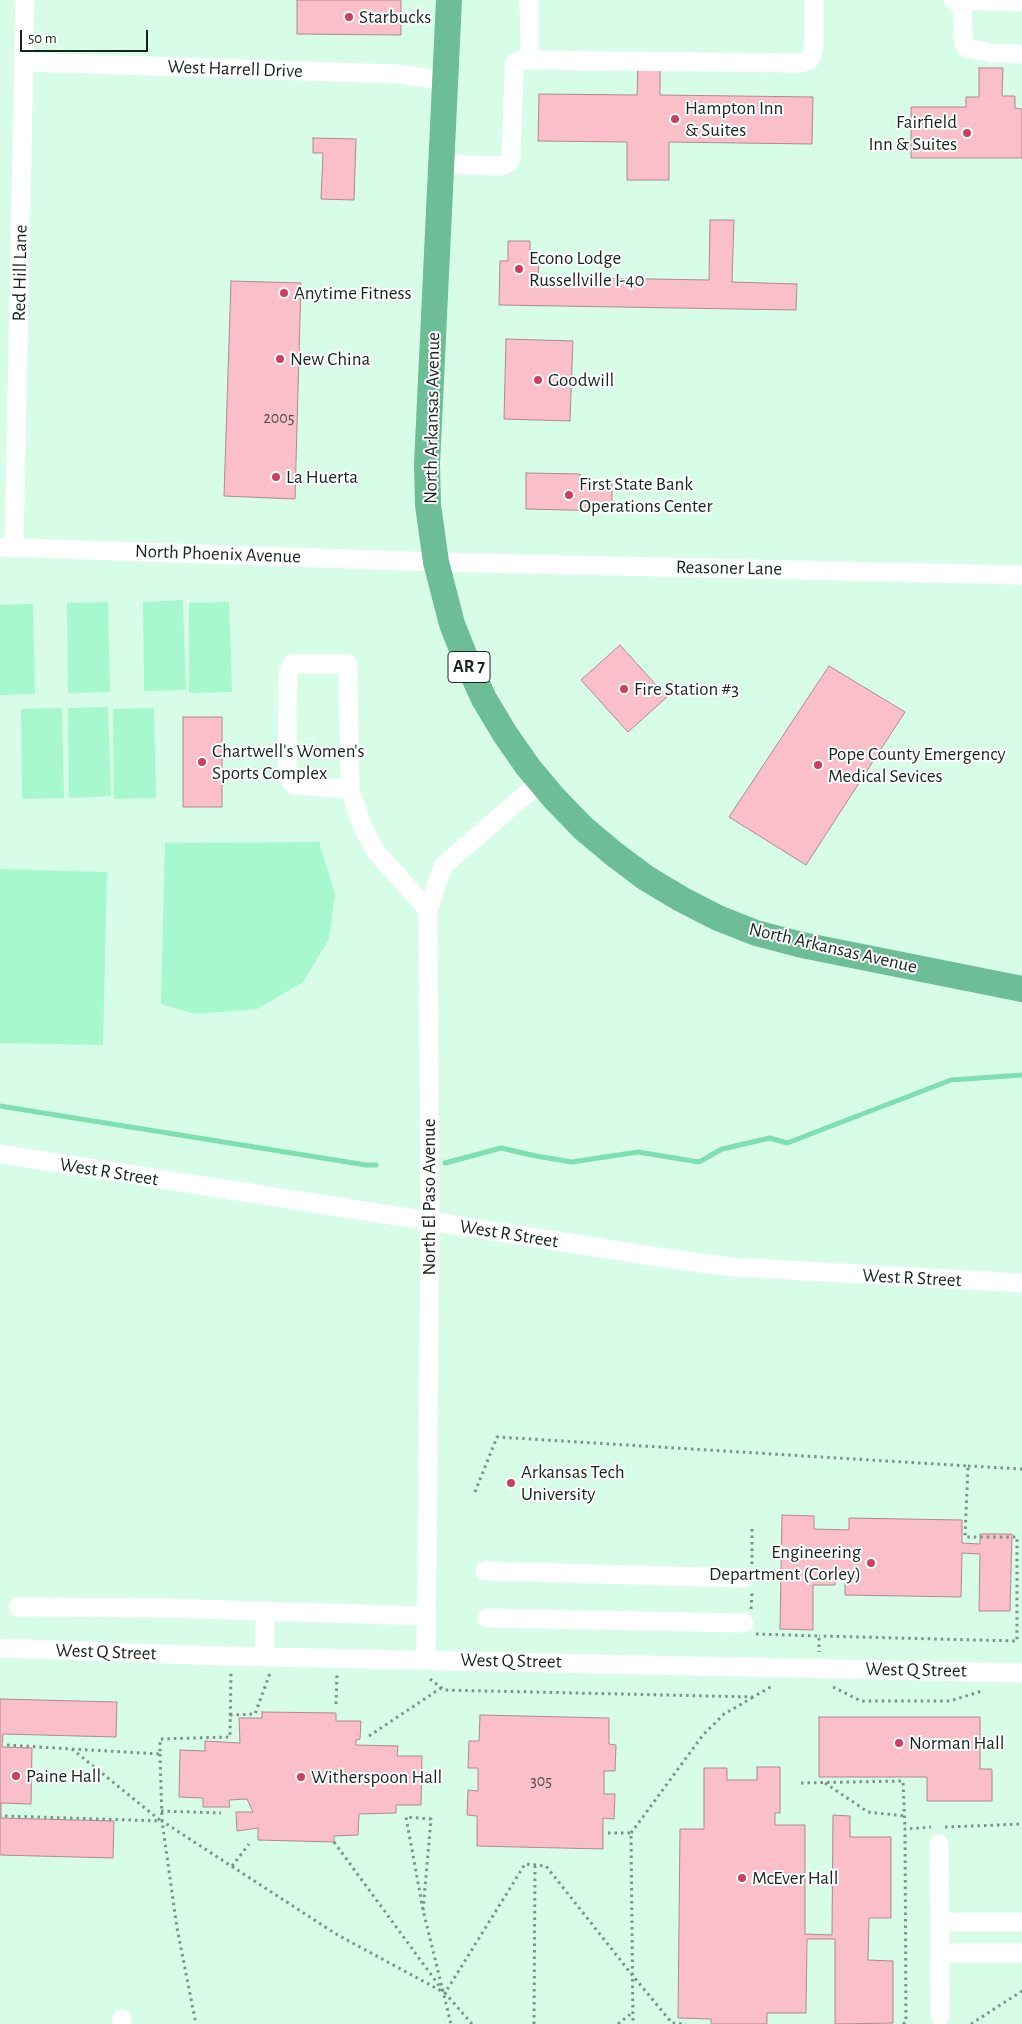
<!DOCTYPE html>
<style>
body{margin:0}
#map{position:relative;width:1022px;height:2024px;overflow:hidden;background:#d7fde9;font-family:"Alegreya Sans",sans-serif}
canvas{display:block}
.scale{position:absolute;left:20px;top:30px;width:128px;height:22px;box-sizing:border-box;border:2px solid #17251e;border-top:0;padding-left:6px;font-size:15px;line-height:18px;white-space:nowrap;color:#17251e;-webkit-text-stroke:4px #fff;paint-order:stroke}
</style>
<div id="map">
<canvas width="1022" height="2024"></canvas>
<div class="scale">50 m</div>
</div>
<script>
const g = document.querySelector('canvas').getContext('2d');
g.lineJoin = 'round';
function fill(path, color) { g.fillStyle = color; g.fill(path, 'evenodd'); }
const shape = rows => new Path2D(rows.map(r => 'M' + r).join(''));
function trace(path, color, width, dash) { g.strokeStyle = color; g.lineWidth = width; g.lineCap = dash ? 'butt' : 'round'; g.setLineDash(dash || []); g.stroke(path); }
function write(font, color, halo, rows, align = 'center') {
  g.font = font + ' "Alegreya Sans",sans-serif'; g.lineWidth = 4; g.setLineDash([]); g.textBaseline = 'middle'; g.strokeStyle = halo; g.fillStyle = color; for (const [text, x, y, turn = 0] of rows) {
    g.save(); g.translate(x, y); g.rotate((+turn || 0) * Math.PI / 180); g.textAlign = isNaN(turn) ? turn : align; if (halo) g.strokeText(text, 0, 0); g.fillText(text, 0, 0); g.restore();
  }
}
fill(shape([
 [183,600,186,690,144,691,143,602],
 [108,602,110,692,68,693,67,603],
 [229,602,232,692,189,693,189,603],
 [33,604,35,694,0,695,0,605],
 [108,707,111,796,69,798,68,708],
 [62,708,64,798,22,799,21,709],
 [154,708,156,798,114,799,113,709],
 [319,842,335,894,329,939,303,982,257,1009,195,1014,161,1004,165,843],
 [0,869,107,872,103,1045,0,1043]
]), '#a7f8cf');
trace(shape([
 [0,1106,366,1165,376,1165],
 [445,1163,501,1148,536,1156,572,1162,638,1152,699,1162,722,1149,770,1138,787,1143,951,1080,1022,1075]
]), '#7edfb1', 5);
const building = shape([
 [297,0,401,0,401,35,297,34,297,0],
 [638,64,660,64,660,95,813,97,812,144,669,142,669,180,627,180,627,142,538,141,539,94,637,95,638,64],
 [979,68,1003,68,1002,96,1015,96,1015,108,1022,109,1022,158,911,158,911,107,966,107,966,97,979,97,979,68],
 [313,138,356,139,354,200,321,199,323,153,313,153,313,138],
 [710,220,734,220,732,282,797,284,796,310,499,305,500,261,508,261,508,241,530,241,530,261,539,261,538,277,709,280,710,220],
 [231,281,301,283,295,499,224,496,231,281],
 [506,339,573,341,570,421,504,419,506,339],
 [526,473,580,474,580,481,612,481,612,511,526,509,526,473],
 [620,645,667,697,628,732,581,680,620,645],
 [829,666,905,712,806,865,729,817,829,666],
 [183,717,222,717,222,807,183,807,183,717],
 [782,1515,814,1516,814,1529,849,1530,849,1518,962,1520,962,1543,980,1544,980,1534,1012,1534,1010,1611,979,1611,980,1554,962,1553,961,1597,845,1595,845,1573,835,1573,835,1585,813,1585,813,1630,780,1629,782,1515],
 [0,1699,117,1702,116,1737,3,1734,2,1747,32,1748,31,1804,1,1803,1,1818,114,1821,113,1858,0,1855,0,1699],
 [262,1712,336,1713,336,1721,361,1721,360,1739,356,1740,356,1745,398,1746,397,1756,422,1756,421,1805,396,1805,396,1813,359,1814,358,1835,334,1836,334,1842,258,1840,258,1828,237,1831,236,1812,253,1812,247,1799,229,1800,230,1807,203,1807,203,1798,179,1797,180,1750,205,1751,205,1741,240,1743,239,1718,262,1718,262,1712],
 [480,1715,609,1718,609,1744,616,1745,615,1771,604,1771,604,1794,615,1794,614,1819,603,1818,603,1849,477,1846,477,1816,467,1815,468,1790,478,1791,478,1768,468,1768,469,1741,479,1741,480,1715],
 [819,1717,980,1717,980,1769,992,1769,992,1801,927,1801,927,1777,819,1777,819,1717],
 [757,1767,780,1767,780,1813,775,1813,775,1825,805,1825,805,1934,832,1935,833,1815,850,1816,850,1837,891,1837,891,1918,869,1918,868,1960,893,1961,893,2023,835,2024,835,1939,807,1939,806,2013,767,2013,767,2024,711,2024,711,2019,678,2018,680,1829,704,1829,704,1768,727,1768,727,1780,757,1780,757,1767]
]);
fill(building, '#fabfc8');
trace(building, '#af898e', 1);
trace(shape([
 [968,1466,1022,1469],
 [475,1492,497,1437,968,1466,965,1537,1017,1537,1017,1641,819,1636],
 [752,1564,752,1525],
 [751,1609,752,1593],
 [756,1634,819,1636,819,1652],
 [430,1679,444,1690,753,1697,774,1685],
 [833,1687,861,1701,950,1701,982,1691],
 [336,1704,337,1674],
 [230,1715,255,1714,270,1673],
 [369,1736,441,1688],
 [7,1745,72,1749,161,1821],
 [72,1749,160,1754,160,1739,230,1737,231,1672],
 [160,1754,162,1821,177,1928,196,2024],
 [801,1783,903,1781,905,1829],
 [825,1783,868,1812,905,1816],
 [161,1811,221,1813],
 [5,1816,162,1821,336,1934,445,1993],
 [945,1827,1022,1824],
 [608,1833,631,1833,633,2024],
 [631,1833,703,1735,724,1714,752,1698],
 [334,1842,443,1991],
 [232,1866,249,1844],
 [423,1910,431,1819,406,1817,423,1910,451,2024],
 [472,2024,445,1993,525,1864,546,1866,633,1976,672,2023,686,2024],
 [534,2024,535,1866],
 [618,2024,633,2012],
 [903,2024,906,2022,905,1829,931,1827],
 [971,2024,1022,1991]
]), '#7a9486', 3, [2.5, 4]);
trace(shape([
 [529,0,530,61],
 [953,0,1022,2],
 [962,0,963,37,964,43,967,48,992,53,1022,54],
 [24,62,398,74,446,81],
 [442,164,502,166,508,163,511,158,514,70,515,63,520,60,800,63,808,61,812,56,814,44,814,0],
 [0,547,436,562,1022,575],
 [14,547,25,0],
 [350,789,294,785,287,775,288,673,292,664,348,664,350,789,363,828,377,853,428,910],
 [0,1154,678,1260,733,1267,1022,1283],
 [485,1571,743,1578],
 [18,1607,163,1608,426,1616],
 [265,1611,265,1657],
 [487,1618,744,1623],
 [0,1648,223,1656,1022,1673],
 [426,1659,430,1222,428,910,443,866,540,782],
 [939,1844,940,2016],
 [941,1922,1022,1922],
 [940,1953,1022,1953],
 [122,2019,122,2024]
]), '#fff', 19);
trace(shape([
 [449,0,427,464,428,505,436,562,452,624,467,662,484,699,505,734,528,767,554,798,583,828,614,854,646,878,681,899,718,918,756,933,802,945,1022,989]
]), '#6dbd97', 26);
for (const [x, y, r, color] of [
 [349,17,5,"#cd3e64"],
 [675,119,5,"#cd3e64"],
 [967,133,5,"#cd3e64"],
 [519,269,5,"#cd3e64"],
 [284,293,5,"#cd3e64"],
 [280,359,5,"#cd3e64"],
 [538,380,5,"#cd3e64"],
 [276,477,5,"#cd3e64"],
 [569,495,5,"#cd3e64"],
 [624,689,5,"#cd3e64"],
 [202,762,5,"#cd3e64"],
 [818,765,5,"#cd3e64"],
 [511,1483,5,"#cd3e64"],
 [871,1563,5,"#cd3e64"],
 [899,1743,5,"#cd3e64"],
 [16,1776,5,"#cd3e64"],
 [301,1777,5,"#cd3e64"],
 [742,1878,5,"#cd3e64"]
]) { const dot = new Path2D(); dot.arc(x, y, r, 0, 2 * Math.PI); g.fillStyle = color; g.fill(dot); trace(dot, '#fff', 2); }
write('16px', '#504c48', null, [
 ["2005",279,418],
 ["305",541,1781]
]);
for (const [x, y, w] of [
 [469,667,42]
]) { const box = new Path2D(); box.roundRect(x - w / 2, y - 15.5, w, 31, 4); g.fillStyle = '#fff'; g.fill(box); trace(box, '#17251e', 1); }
write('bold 18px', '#17251e', null, [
 ["AR 7",469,667]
]);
write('19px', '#17251e', '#fff', [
 ["Starbucks",359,17],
 ["Hampton Inn",685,108],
 ["& Suites",685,130],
 ["Fairfield",957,122,"right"],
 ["Inn & Suites",957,144,"right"],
 ["Econo Lodge",529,258],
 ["Russellville I-40",529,280],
 ["Anytime Fitness",294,293],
 ["New China",290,359],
 ["Goodwill",548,380],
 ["La Huerta",286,477],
 ["First State Bank",579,484],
 ["Operations Center",579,506],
 ["Fire Station #3",634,689],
 ["Chartwell's Women's",212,751],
 ["Sports Complex",212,773],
 ["Pope County Emergency",828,754],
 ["Medical Sevices",828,776],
 ["Arkansas Tech",521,1472],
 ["University",521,1494],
 ["Engineering",861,1552,"right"],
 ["Department (Corley)",861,1574,"right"],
 ["Norman Hall",909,1743],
 ["Paine Hall",26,1776],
 ["Witherspoon Hall",311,1777],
 ["McEver Hall",752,1878]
], 'left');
write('19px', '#17251e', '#fff', [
 ["West Harrell Drive",235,69,2],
 ["Red Hill Lane",20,273,-89],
 ["North Arkansas Avenue",432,418,-89],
 ["North Phoenix Avenue",218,554,2],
 ["Reasoner Lane",729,568,1],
 ["North Arkansas Avenue",833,948,13],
 ["West R Street",109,1172,9],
 ["North El Paso Avenue",429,1197,-90],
 ["West R Street",509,1234,9],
 ["West R Street",912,1278,3],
 ["West Q Street",106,1652,2],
 ["West Q Street",511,1661,1],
 ["West Q Street",916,1670,1]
]);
</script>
